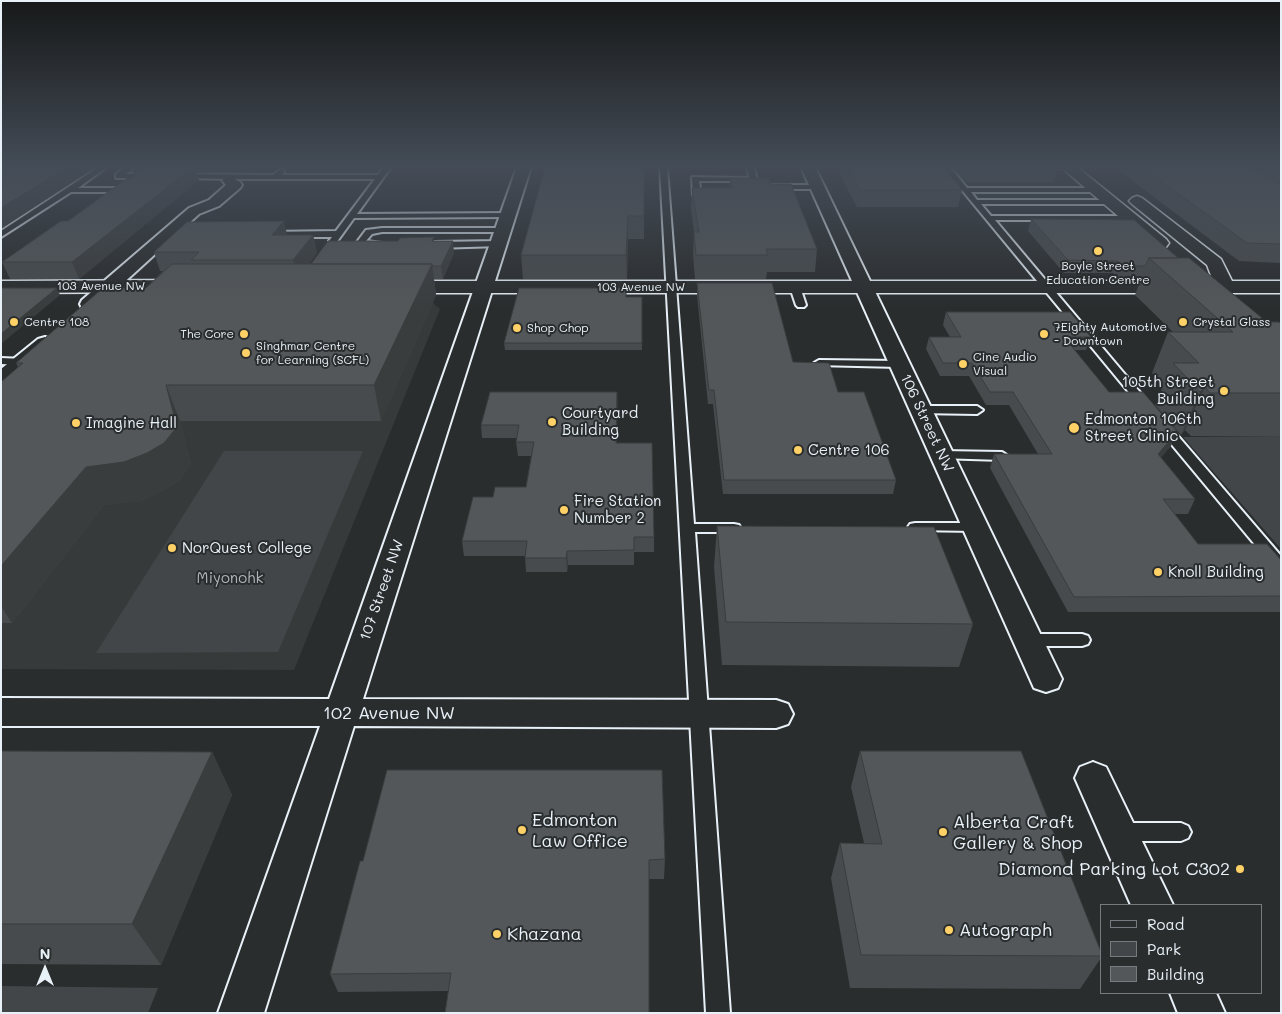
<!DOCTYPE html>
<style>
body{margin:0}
#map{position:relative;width:1282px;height:1014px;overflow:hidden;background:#2a2d2e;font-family:Mali,sans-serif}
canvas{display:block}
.frame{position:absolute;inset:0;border:2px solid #e8f1f8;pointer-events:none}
.legend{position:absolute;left:1100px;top:904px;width:162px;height:90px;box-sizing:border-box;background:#2a2d2e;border:1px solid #767b7f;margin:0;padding:6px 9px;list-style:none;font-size:15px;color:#e8f1f8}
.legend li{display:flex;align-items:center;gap:10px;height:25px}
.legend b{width:25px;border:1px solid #767b7f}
.north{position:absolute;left:20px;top:944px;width:50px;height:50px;-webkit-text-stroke:4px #2a2d2e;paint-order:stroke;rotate:0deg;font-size:14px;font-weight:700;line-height:20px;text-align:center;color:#e8f1f8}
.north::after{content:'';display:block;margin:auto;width:18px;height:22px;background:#e8f1f8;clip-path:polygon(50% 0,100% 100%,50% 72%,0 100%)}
</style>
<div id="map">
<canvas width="1282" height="1014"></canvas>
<div class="frame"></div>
<ul class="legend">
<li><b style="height:6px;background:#2a2d2e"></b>Road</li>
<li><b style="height:14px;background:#424648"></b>Park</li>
<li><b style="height:14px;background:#535759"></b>Building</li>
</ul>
<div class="north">N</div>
</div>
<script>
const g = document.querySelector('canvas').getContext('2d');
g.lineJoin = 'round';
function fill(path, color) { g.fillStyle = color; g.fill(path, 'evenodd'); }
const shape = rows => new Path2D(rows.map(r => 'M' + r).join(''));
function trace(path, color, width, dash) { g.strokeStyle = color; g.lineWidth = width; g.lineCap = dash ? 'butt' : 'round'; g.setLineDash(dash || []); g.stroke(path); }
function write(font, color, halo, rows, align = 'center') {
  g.font = font + ' Mali,sans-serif'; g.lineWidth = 4; g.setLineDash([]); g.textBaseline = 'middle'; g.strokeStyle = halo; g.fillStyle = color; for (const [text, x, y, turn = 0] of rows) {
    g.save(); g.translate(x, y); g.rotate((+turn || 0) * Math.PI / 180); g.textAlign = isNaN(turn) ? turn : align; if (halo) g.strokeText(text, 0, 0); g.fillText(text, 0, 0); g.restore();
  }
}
fill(shape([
 [137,302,433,303,440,309,294,670,1,669,1,427]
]), '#363a3b');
fill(shape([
 [1281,436,1281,549,1183,437],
 [224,451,363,451,278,652,96,653],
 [1,986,158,988,148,1013,1,1013]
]), '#424648');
const lane = shape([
 [99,167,107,167,78,188,128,188,132,190,131,192,71,192,1,237,1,231,99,167],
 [126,167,134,167,126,174,154,174,158,176,154,178,116,178,116,174,126,167],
 [384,167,391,167,357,214,507,213,511,215,507,217,354,218,336,243,333,244,329,241,332,237,270,237,267,236,267,232,336,231,375,179,232,179,180,178,176,176,180,174,273,175,281,169,285,171,281,175,378,175,384,167],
 [660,167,667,167,694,524,734,524,739,525,741,528,739,531,734,532,695,532,730,1013,706,1013,660,167],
 [747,167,754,167,758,185,817,185,821,187,817,189,755,189,751,187,750,181,699,181,701,195,697,197,693,195,692,177,749,178,747,167],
 [943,167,950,167,967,188,1096,188,1100,190,1096,192,971,192,977,200,1110,200,1114,202,1110,204,981,204,991,216,1133,216,1133,220,995,220,1149,403,1151,405,1149,407,1141,407,943,167],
 [382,228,503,228,507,230,503,232,382,232,372,234,366,241,382,243,382,247,370,248,357,242,366,230,382,228],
 [498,241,501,242,501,246,435,248,431,245,435,242,498,241],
 [795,284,800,287,806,305,804,307,798,307,796,305,790,287,795,284],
 [1,358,24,359,29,362,24,365,1,364,1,358],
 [819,360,899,361,904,364,899,367,815,365,814,363,819,360],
 [921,406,977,406,983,410,977,414,917,413,915,410,917,407,921,406],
 [1162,421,1166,422,1281,556,1281,571,1276,570,1158,428,1156,425,1158,422,1162,421],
 [942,451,1002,452,1008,456,1002,460,938,458,936,455,942,451],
 [915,523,975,523,980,524,982,527,980,530,975,531,910,530,908,527,910,524,915,523],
 [1028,634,1082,634,1088,636,1090,640,1088,644,1082,646,1028,646,1022,644,1020,640,1022,636,1028,634],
 [1119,823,1181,823,1188,826,1191,832,1188,838,1181,841,1119,841,1112,838,1109,832,1112,826,1119,823]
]);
const street = shape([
 [517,167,531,167,363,699,776,700,788,704,793,714,788,724,776,728,354,726,264,1013,218,1013,320,726,1,726,1,698,329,699,517,167],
 [801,167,815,167,1062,679,1058,688,1046,692,1034,688,1030,679,801,167],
 [229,176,240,182,242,185,240,188,219,206,199,214,96,308,89,310,82,308,80,304,82,300,189,208,209,200,226,185,222,180,229,176],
 [45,337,52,339,55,343,52,347,9,385,1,386,1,369,38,339,45,337],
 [1093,762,1106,767,1173,905,1131,905,1075,778,1080,767,1093,762],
 [1170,993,1216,993,1225,1013,1178,1013,1170,993]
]);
const secondary = shape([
 [1061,167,1077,167,1166,239,1169,243,1166,247,1154,247,1061,167],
 [1137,196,1142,198,1221,259,1232,281,1281,281,1281,293,398,293,391,291,389,287,391,283,398,281,1213,281,1207,265,1132,204,1129,201,1132,198,1137,196],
 [185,280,192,282,194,286,192,290,185,292,1,293,1,281,185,280]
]);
trace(lane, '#e8f1f8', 4);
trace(street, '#e8f1f8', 4);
trace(secondary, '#e8f1f8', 3);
fill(lane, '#2a2d2e');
fill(street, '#2a2d2e');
fill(secondary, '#2a2d2e');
fill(shape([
 [143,167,214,167,208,173,197,173,199,180,79,279,10,279,2,262,68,221,135,177],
 [644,167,644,239,628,239,627,279,523,279,521,255],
 [836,167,943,167,962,190,958,207,857,207],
 [954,167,1063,167,1062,171,1053,171,1056,173,1053,182,967,182],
 [1114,167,1281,167,1281,263,1239,261],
 [730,178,771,184,817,249,815,272,767,272,766,279,695,279,693,255,694,232,691,209,692,188,730,188],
 [1031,219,1178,258,1267,322,1281,324,1281,436,1191,436,1185,430,1181,435,1155,405,1163,386,1152,373,1168,332,1173,332,1135,295,1141,279,1119,279,1113,273,1064,273,1028,231],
 [287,235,313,235,317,253,309,264,435,241,454,253,443,279,434,279,436,295,381,421,180,421,191,464,179,481,163,491,140,501,104,505,12,623,1,623,1,382,18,367,16,363,146,288,163,271,160,271,154,252],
 [697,283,793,362,838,392,896,480,893,494,723,494,713,404,708,404,697,295],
 [626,297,642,297,642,350,505,350,504,343],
 [946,312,1091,337,1086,350,1074,350,1109,392,1171,446,1161,457,1195,499,1188,514,1175,514,1198,544,1281,560,1281,612,1068,612,990,468,994,454,1038,454,1009,405,986,405,969,376,940,376,926,349,929,337,950,337,943,325],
 [617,392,617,443,654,537,654,552,634,552,634,565,568,565,567,572,526,572,525,556,464,556,462,541,493,497,526,487,531,456,518,456,516,442,517,438,482,438,481,425],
 [717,526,973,624,959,667,722,665,714,567],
 [1,751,212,752,232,795,161,965,1,964],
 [860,751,1101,952,1101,958,1080,989,850,988,831,878,840,843,864,843,851,787],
 [665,859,664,879,649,879,448,991,338,992,330,974,363,861]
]), '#474b4d');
fill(shape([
 [68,167,96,167,1,229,1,208],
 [193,167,195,167,199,180,79,279,72,262],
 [206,167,214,167,208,173],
 [628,216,628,239,627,279,626,255],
 [284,221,288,239,272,235],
 [313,235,317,253,298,279,293,260],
 [453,241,454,253,443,279,441,266],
 [432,264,436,295,381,421,374,385],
 [57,288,60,295,1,344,1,334],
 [166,385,180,421,191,464,179,481,163,491,140,501,104,505,12,623,1,606,1,566,86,467],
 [1205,387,1185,430,1181,435,1200,392],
 [617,392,618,406,616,457,616,443],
 [1177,432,1171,446,1152,468,1158,454],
 [567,551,568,565,567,572,566,558],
 [212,752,232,795,161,965,132,924]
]), '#3a3d3e');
const building = shape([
 [1,167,68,167,1,208,1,186,3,185,1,182,1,167],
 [143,167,193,167,72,262,2,262,61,221,68,221,126,179,135,177,134,173,143,167],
 [545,167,644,167,644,216,628,216,626,255,521,255,545,167],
 [847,167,943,167,962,190,860,190,847,167],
 [964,167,1049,167,1056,173,970,173,964,167],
 [1141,167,1251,167,1281,185,1281,244,1247,243,1141,167],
 [1266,167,1281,167,1281,176,1266,167],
 [730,178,768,178,771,184,791,184,817,249,766,249,768,255,696,255,694,232,699,232,692,188,733,188,730,178],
 [1031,219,1134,220,1178,258,1149,258,1145,266,1124,266,1117,261,1068,260,1031,219],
 [284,221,272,235,313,235,293,260,191,260,199,252,154,252,187,222,284,221],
 [434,237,432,241,453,241,441,266,432,266,432,264,311,264,328,241,398,241,400,238,434,237],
 [1149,258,1189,258,1267,322,1279,322,1281,324,1281,393,1210,393,1205,387,1200,392,1173,363,1199,363,1168,332,1233,332,1149,258],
 [172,264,432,264,374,385,166,385,177,427,164,443,147,453,124,462,86,467,1,566,1,382,23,363,16,363,103,288,146,288,172,264],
 [697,283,772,283,793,362,829,363,838,392,864,392,896,480,724,480,714,390,709,390,697,283],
 [1,288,57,288,1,334,1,288],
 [519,288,626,288,626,297,642,297,642,343,504,343,519,288],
 [946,312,1070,312,1091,337,1064,337,1109,392,1143,392,1177,432,1158,454,1195,499,1163,499,1198,544,1267,544,1281,560,1281,596,1074,597,994,454,1052,454,1013,392,990,392,972,363,943,363,929,337,961,337,946,312],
 [490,392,617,392,616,443,652,443,654,537,634,537,634,550,567,551,566,558,525,558,527,541,462,541,473,497,493,497,495,487,526,487,534,442,516,442,519,425,481,425,490,392],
 [717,526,934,527,973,624,726,622,717,526],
 [1,751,212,752,132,924,1,924,1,751],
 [860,751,1021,751,1101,952,1101,956,861,955,840,843,882,844,860,751],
 [387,770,662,770,665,859,649,860,649,1013,445,1013,451,973,330,974,360,861,363,861,387,770]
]);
fill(building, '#535759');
trace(building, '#3a3d3e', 1);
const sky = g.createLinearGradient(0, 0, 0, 309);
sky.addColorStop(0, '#171919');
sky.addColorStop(0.54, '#444c57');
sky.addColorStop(1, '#444c5700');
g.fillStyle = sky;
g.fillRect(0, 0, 1282, 309);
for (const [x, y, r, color] of [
 [1098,251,5,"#ffd166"],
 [14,322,5,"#ffd166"],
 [1183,322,5,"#ffd166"],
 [517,328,5,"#ffd166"],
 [244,334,5,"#ffd166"],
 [1044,334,5,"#ffd166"],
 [246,353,5,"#ffd166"],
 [963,364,5,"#ffd166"],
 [1224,391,5,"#ffd166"],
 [552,422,5,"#ffd166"],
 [76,423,5,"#ffd166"],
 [1074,428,6,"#ffd166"],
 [798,450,5,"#ffd166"],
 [564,510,5,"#ffd166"],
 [172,548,5,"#ffd166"],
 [1158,572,5,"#ffd166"],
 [522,830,5,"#ffd166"],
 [943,832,5,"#ffd166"],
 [1240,869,5,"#ffd166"],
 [949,930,5,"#ffd166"],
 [497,934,5,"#ffd166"]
]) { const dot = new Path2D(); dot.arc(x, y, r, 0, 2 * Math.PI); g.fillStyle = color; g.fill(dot); trace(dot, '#2a2d2e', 2); }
write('12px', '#e8f1f8', '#2a2d2e', [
 ["Boyle Street",1098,266,"center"],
 ["Education Centre",1098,280,"center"],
 ["Centre 108",24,322],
 ["Crystal Glass",1193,322],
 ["7Eighty Automotive",1054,327],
 ["- Downtown",1054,341],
 ["Shop Chop",527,328],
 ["The Core",234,334,"right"],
 ["Singhmar Centre",256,346],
 ["for Learning (SCFL)",256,360],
 ["Cine Audio",973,357],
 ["Visual",973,371]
], 'left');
write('12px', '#e8f1f8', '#2a2d2e', [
 ["103 Avenue NW",101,286],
 ["103 Avenue NW",641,287]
]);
write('15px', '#e8f1f8', '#2a2d2e', [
 ["105th Street",1214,382,"right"],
 ["Building",1214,399,"right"],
 ["Courtyard",562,413],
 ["Building",562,430],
 ["Edmonton 106th",1085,419],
 ["Street Clinic",1085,436],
 ["Imagine Hall",86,423],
 ["Centre 106",808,450],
 ["Fire Station",574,501],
 ["Number 2",574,518],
 ["NorQuest College",182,548],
 ["Knoll Building",1168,572]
], 'left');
write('15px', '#e8f1f8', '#2a2d2e', [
 ["106 Street NW",927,423,65],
 ["107 Street NW",382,590,-71]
]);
write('15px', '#aeb5ba', '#2a2d2e', [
 ["Miyonohk",230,578]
]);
write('18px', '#e8f1f8', '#2a2d2e', [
 ["102 Avenue NW",389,713]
]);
write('18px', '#e8f1f8', '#2a2d2e', [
 ["Edmonton",532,820],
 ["Law Office",532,841],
 ["Alberta Craft",953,822],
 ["Gallery & Shop",953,843],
 ["Diamond Parking Lot C302",1230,869,"right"],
 ["Autograph",959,930],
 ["Khazana",507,934]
], 'left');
</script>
